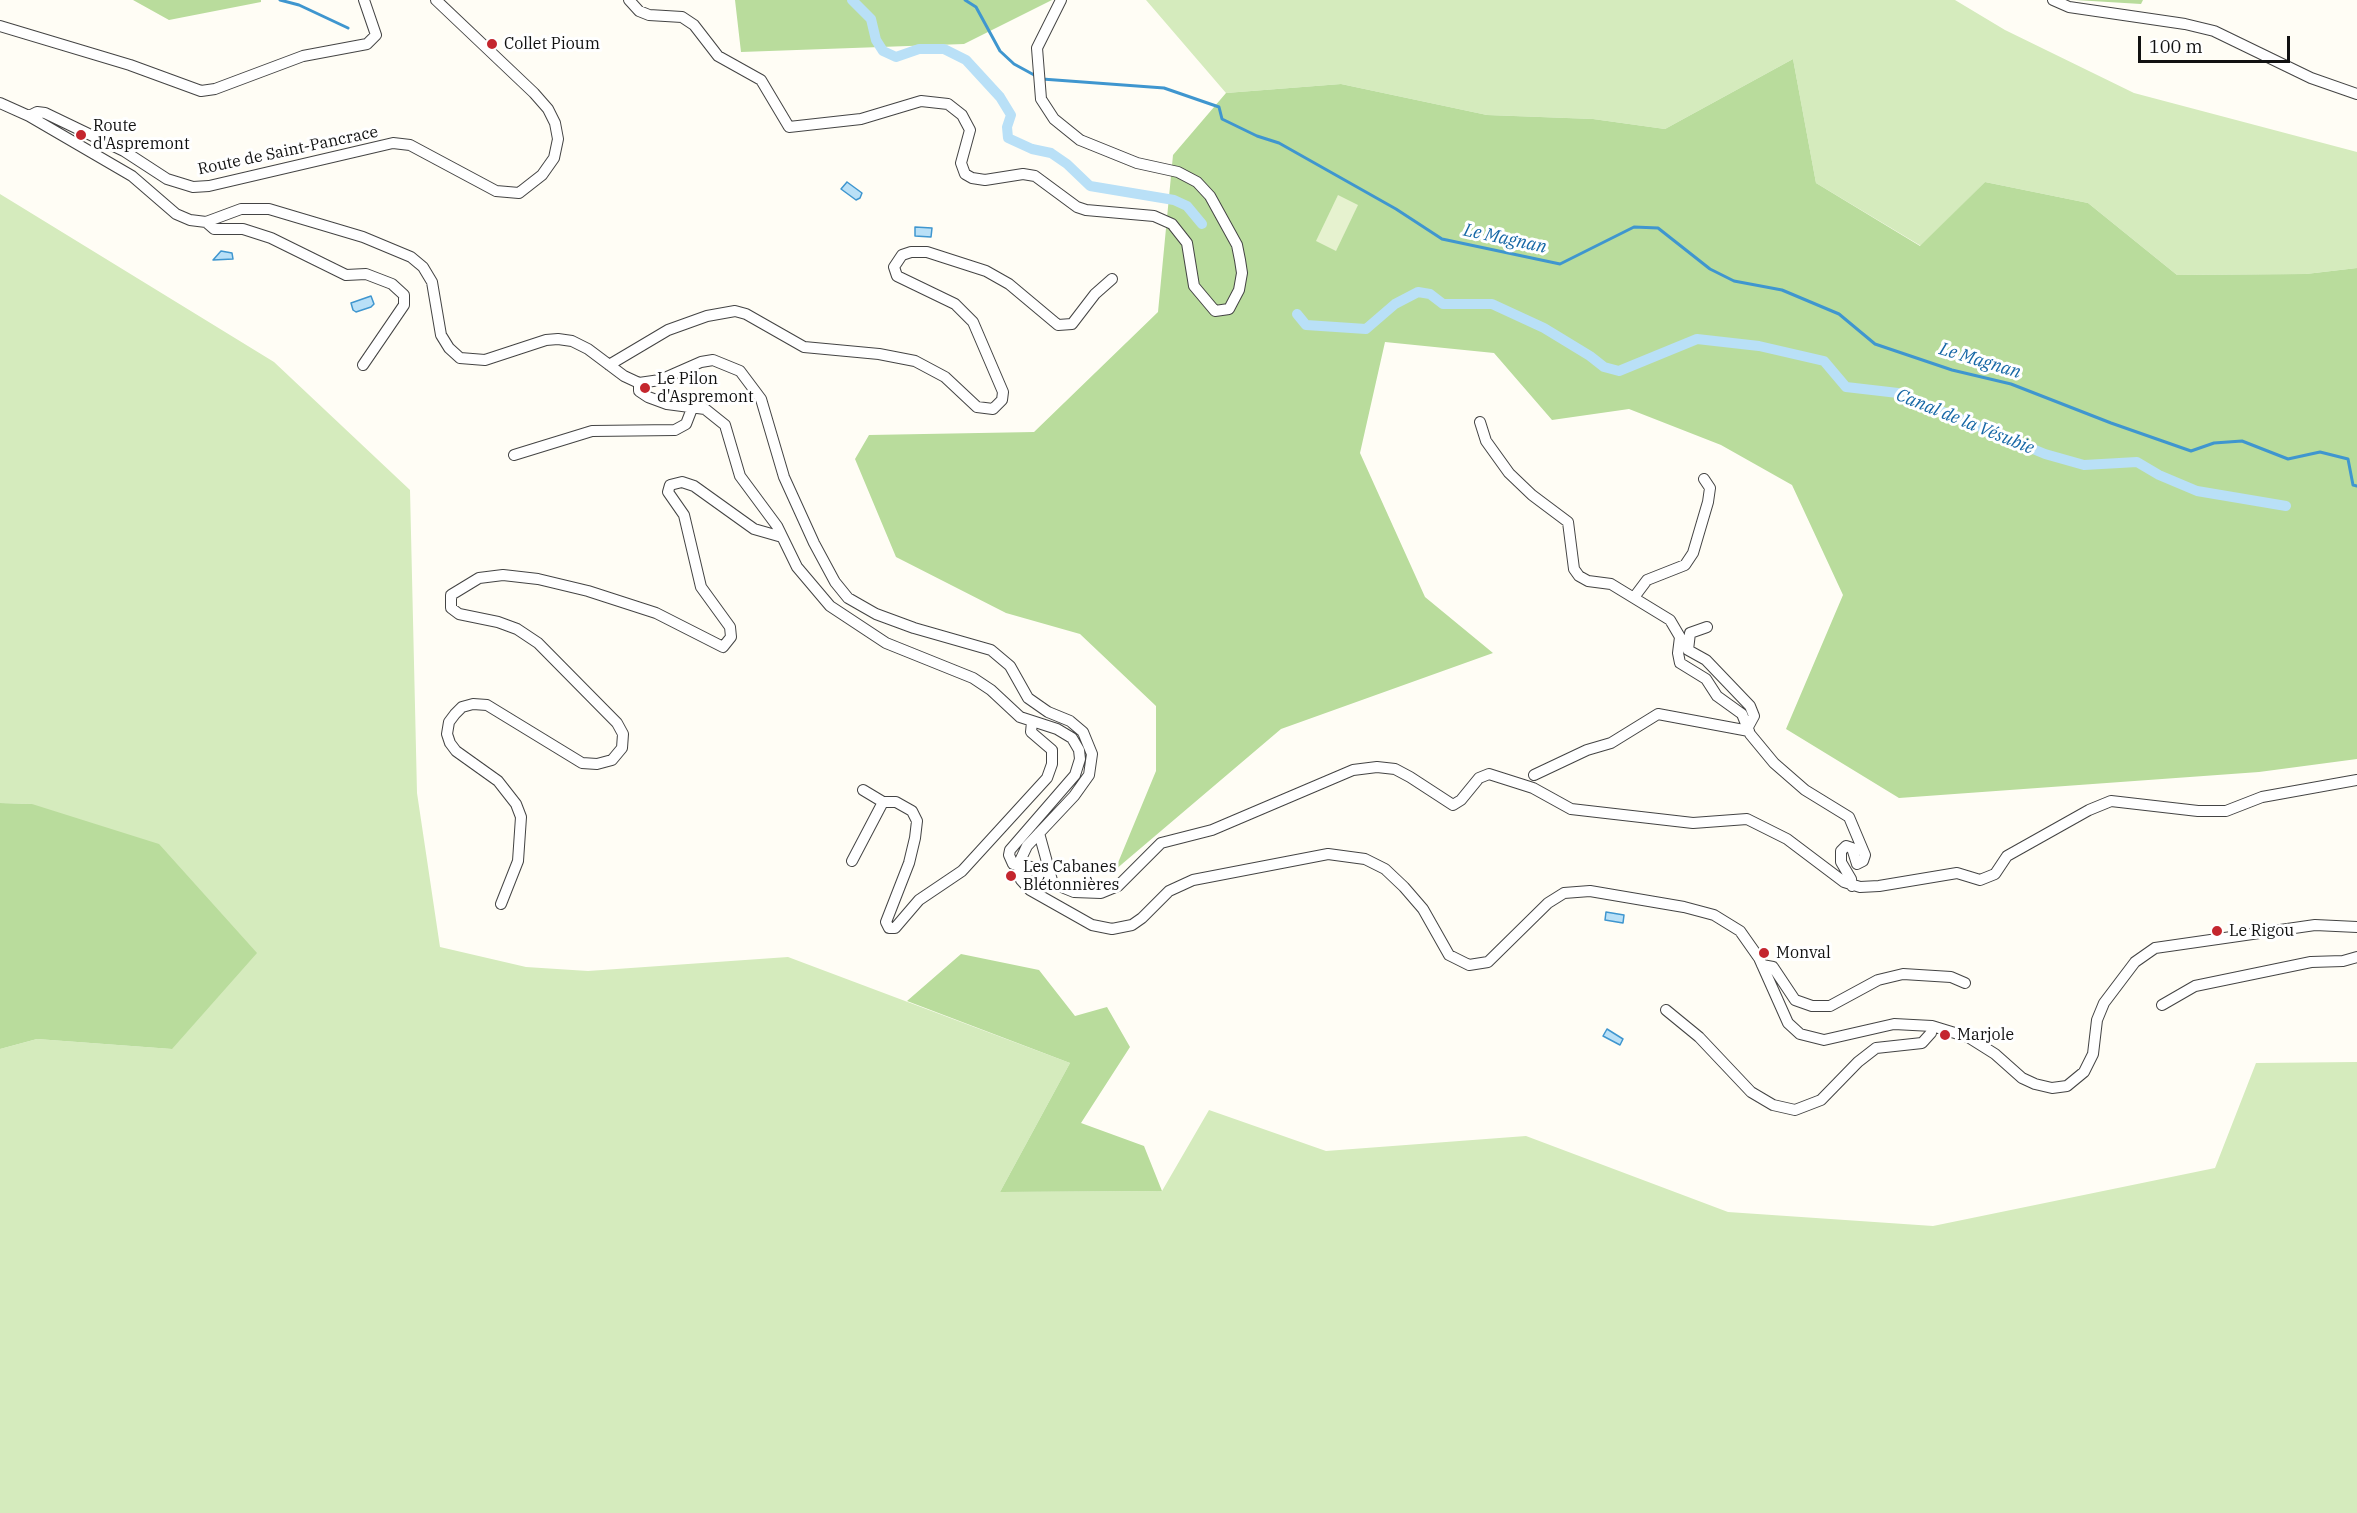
<!DOCTYPE html>
<meta charset="utf-8">
<style>
body{margin:0}
#map{position:relative;width:2357px;height:1513px;overflow:hidden;background:#fffdf5;font-family:"IBM Plex Serif",serif}
canvas{display:block}
.scale{position:absolute;left:2138px;top:36px;width:152px;height:27px;box-sizing:border-box;border:3px solid #111;border-top:0;padding-left:8px;font-size:18px;line-height:21px;white-space:nowrap;color:#111;-webkit-text-stroke:4px #fff;paint-order:stroke}
</style>
<div id="map">
<canvas width="2357" height="1513"></canvas>
<div class="scale">100 m</div>
</div>
<script>
const g = document.querySelector('canvas').getContext('2d');
g.lineJoin = 'round';
function fill(path, color) { g.fillStyle = color; g.fill(path, 'evenodd'); }
const shape = rows => new Path2D(rows.map(r => 'M' + r).join(''));
function trace(path, color, width, dash) { g.strokeStyle = color; g.lineWidth = width; g.lineCap = dash ? 'butt' : 'round'; g.setLineDash(dash || []); g.stroke(path); }
function write(font, color, halo, rows, align = 'center') {
  g.font = font + ' "IBM Plex Serif",serif'; g.lineWidth = 6; g.setLineDash([]); g.textBaseline = 'middle'; g.strokeStyle = halo; g.fillStyle = color; for (const [text, x, y, turn = 0] of rows) {
    g.save(); g.translate(x, y); g.rotate((+turn || 0) * Math.PI / 180); g.textAlign = isNaN(turn) ? turn : align; if (halo) g.strokeText(text, 0, 0); g.fillText(text, 0, 0); g.restore();
  }
}
fill(shape([
 [1146,0,1955,0,2005,30,2134,93,2357,152,2357,268,2306,274,2177,275,2088,203,1985,182,1921,246,1816,183,1793,59,1665,129,1593,119,1487,115,1341,84,1226,93],
 [0,194,274,362,410,490,417,793,440,947,526,967,588,971,788,957,1070,1063,1000,1192,1162,1191,1209,1110,1326,1151,1526,1136,1728,1212,1933,1226,2215,1168,2256,1063,2357,1062,2357,1513,0,1513,0,1049,37,1039,172,1049,32,804,0,803]
]), '#d5ebbd');
fill(shape([
 [133,0,261,0,261,2,169,20],
 [735,0,1052,0,964,44,741,52],
 [2075,0,2143,0,2141,4],
 [1793,59,1816,183,1920,246,1985,182,2088,203,2177,275,2306,274,2357,268,2357,759,2259,772,1899,798,1786,729,1843,595,1792,485,1721,445,1629,409,1552,420,1494,353,1385,342,1360,453,1425,597,1493,653,1281,729,1115,870,1156,771,1156,706,1080,634,1006,613,896,557,855,459,869,435,1034,432,1158,312,1173,155,1226,93,1341,84,1487,115,1593,119,1665,129],
 [0,803,32,804,159,844,257,953,172,1049,37,1039,0,1049],
 [961,954,1039,970,1075,1016,1107,1007,1130,1047,1081,1123,1144,1146,1162,1191,1000,1192,1070,1063,907,1001]
]), '#b9dc9c');
fill(shape([
 [1338,195,1358,205,1336,251,1316,241]
]), '#e6f2cf');
const water = shape([
 [847,182,862,193,860,198,856,200,841,189,847,182],
 [915,227,932,228,931,237,915,236,915,227],
 [221,251,232,253,233,259,213,260,221,251],
 [371,296,374,304,371,307,356,312,353,310,351,303,371,296],
 [1606,912,1624,915,1623,923,1605,920,1606,912],
 [1607,1029,1623,1039,1620,1045,1603,1036,1607,1029]
]);
fill(water, '#b9e0f7');
trace(water, '#3f96cf', 1.5);
trace(shape([
 [280,0,299,5,348,28],
 [965,0,976,7,1000,51,1014,64,1036,76],
 [1042,79,1164,88,1219,107,1222,119,1257,136,1279,143,1396,209,1442,239,1560,264,1634,227,1658,228,1710,269,1734,281,1782,290,1839,314,1875,344,1952,370,2011,384,2111,423,2191,451,2214,443,2242,441,2288,459,2320,452,2348,459,2353,485,2357,486]
]), '#3f96cf', 3);
trace(shape([
 [852,0,871,19,876,40,883,51,896,57,919,49,944,49,966,60,1000,97,1011,115,1007,127,1008,138,1032,149,1051,153,1067,164,1090,186,1174,200,1187,206,1202,224],
 [1297,314,1306,325,1366,329,1395,304,1418,292,1430,294,1443,304,1492,304,1544,328,1590,356,1604,367,1619,371,1697,339,1759,346,1824,361,1846,387,1898,393,2045,454,2084,465,2137,462,2159,475,2197,491,2286,506]
]), '#b9e0f7', 10);
const minor = shape([
 [629,0,639,11,649,15,682,17,694,25,718,56,761,80,789,127,861,119,921,101,948,104,962,115,970,130,961,163,965,174,972,178,985,180,1023,174,1035,176,1077,207,1086,210,1154,216,1172,224,1187,243,1194,286,1215,311,1229,309,1239,290,1242,273,1240,260,1237,245,1210,196,1197,182,1178,172,1137,163,1080,140,1054,119,1041,99,1037,48,1061,0],
 [2053,0,2069,7,2185,24,2214,31,2311,78,2357,94],
 [0,26,130,65,201,91,215,89,303,56,367,44,376,35,364,0],
 [0,103,29,116,132,176,176,214,190,220,206,222,241,209,269,209,363,237,411,257,423,267,432,282,441,335,449,348,460,358,485,360,546,340,558,339,572,341,588,349,624,376,639,383,660,380,701,362,713,360,740,371,761,399,784,477,814,543,835,582,848,598,876,614,914,628,991,650,1010,666,1028,698,1048,712,1070,721,1083,732,1092,754,1089,775,1074,796,1027,846,1018,865,1021,880,1030,890,1092,925,1112,929,1132,925,1142,918,1169,891,1193,880,1328,854,1365,859,1385,869,1404,887,1423,909,1449,955,1469,965,1488,962,1548,903,1564,893,1590,891,1684,907,1714,915,1740,931,1759,958,1788,1023,1800,1034,1824,1040,1894,1024,1932,1026,1968,1037,1995,1054,2022,1078,2035,1084,2052,1088,2067,1086,2084,1072,2093,1054,2097,1020,2104,1003,2135,962,2155,948,2315,925,2357,927],
 [29,116,37,112,45,113,124,151,167,179,193,187,209,186,393,143,410,145,496,191,519,193,542,175,554,158,558,139,555,123,548,109,534,93,436,0],
 [206,222,214,229,243,229,271,238,346,275,366,274,392,284,404,295,404,305,363,365],
 [609,365,668,330,707,316,735,311,746,314,804,347,879,354,915,361,945,377,977,407,993,409,1002,400,1003,392,973,322,955,304,897,276,894,267,902,255,911,252,927,252,986,271,1009,284,1058,325,1072,324,1095,294,1112,279],
 [639,383,639,391,648,397,667,404,705,409,725,425,740,476,777,526,797,567,830,606,886,643,973,678,991,690,1020,717,1057,729,1072,738,1079,750,1080,759,1075,775,1010,850,1009,855,1013,864,1031,867,1047,881,1074,892,1101,893,1118,886,1161,843,1212,830,1353,770,1377,767,1395,769,1410,777,1453,805,1461,800,1479,778,1489,774,1533,788,1571,809,1693,823,1747,819,1787,839,1844,882,1860,887,1879,886,1957,873,1980,880,1995,874,2007,856,2089,810,2111,801,2198,811,2226,811,2262,797,2357,780],
 [1480,422,1486,441,1509,473,1532,495,1568,522,1574,569,1579,576,1588,581,1611,584,1670,620,1680,637,1678,653,1680,663,1706,679,1717,696,1742,714,1750,734,1774,763,1805,790,1849,817,1865,855,1863,861,1857,864,1852,848,1846,846,1841,851,1841,862,1851,879,1852,886],
 [514,455,592,431,675,430,686,424,693,406],
 [1635,596,1647,580,1685,565,1693,553,1708,502,1710,488,1704,479],
 [1707,627,1690,633,1688,650,1706,660,1750,706,1754,716,1748,727],
 [1534,775,1587,750,1611,743,1658,714,1749,731],
 [863,790,883,802],
 [1039,833,1053,884],
 [852,861,883,802,896,802,912,811,917,821,915,838,909,863,886,922,889,928,895,928,919,900,962,871,1047,778,1052,764,1052,750,1031,732,1032,722],
 [501,904,518,861,521,817,516,804,498,781,456,751,450,743,447,734,449,722,455,714,462,707,473,704,487,705,582,763,597,764,612,760,622,748,623,734,617,723,538,643,517,629,498,622,459,614,451,608,451,595,479,578,503,575,538,579,588,591,656,613,723,647,731,637,730,627,701,587,684,515,668,492,670,485,682,482,694,486,754,529,782,537],
 [1762,965,1773,967,1795,1000,1812,1006,1830,1006,1878,980,1903,974,1951,977,1965,983],
 [2162,1005,2195,986,2311,962,2343,961,2357,957],
 [1666,1010,1699,1037,1751,1092,1773,1105,1795,1110,1821,1100,1858,1062,1876,1048,1922,1043,1931,1033,1932,1026]
]);
trace(minor, '#444', 12);
trace(minor, '#fff', 10);
for (const [x, y, r, color] of [
 [492,44,6,"#c4262e"],
 [81,135,6,"#c4262e"],
 [645,388,6,"#c4262e"],
 [1011,876,6,"#c4262e"],
 [2217,931,6,"#c4262e"],
 [1764,953,6,"#c4262e"],
 [1945,1035,6,"#c4262e"]
]) { const dot = new Path2D(); dot.arc(x, y, r, 0, 2 * Math.PI); g.fillStyle = color; g.fill(dot); trace(dot, '#fff', 2); }
write('16px', '#111', '#fff', [
 ["Collet Pioum",504,44],
 ["Route",93,126],
 ["d'Aspremont",93,144],
 ["Le Pilon",657,379],
 ["d'Aspremont",657,397],
 ["Les Cabanes",1023,867],
 ["Blétonnières",1023,885],
 ["Le Rigou",2229,931],
 ["Monval",1776,953],
 ["Marjole",1957,1035]
], 'left');
write('16px', '#111', '#fff', [
 ["Route de Saint-Pancrace",288,151,-12]
]);
write('italic 18px', '#1768a6', '#fff', [
 ["Le Magnan",1505,239,12],
 ["Le Magnan",1980,361,17],
 ["Canal de la Vésubie",1965,422,22]
]);
</script>
